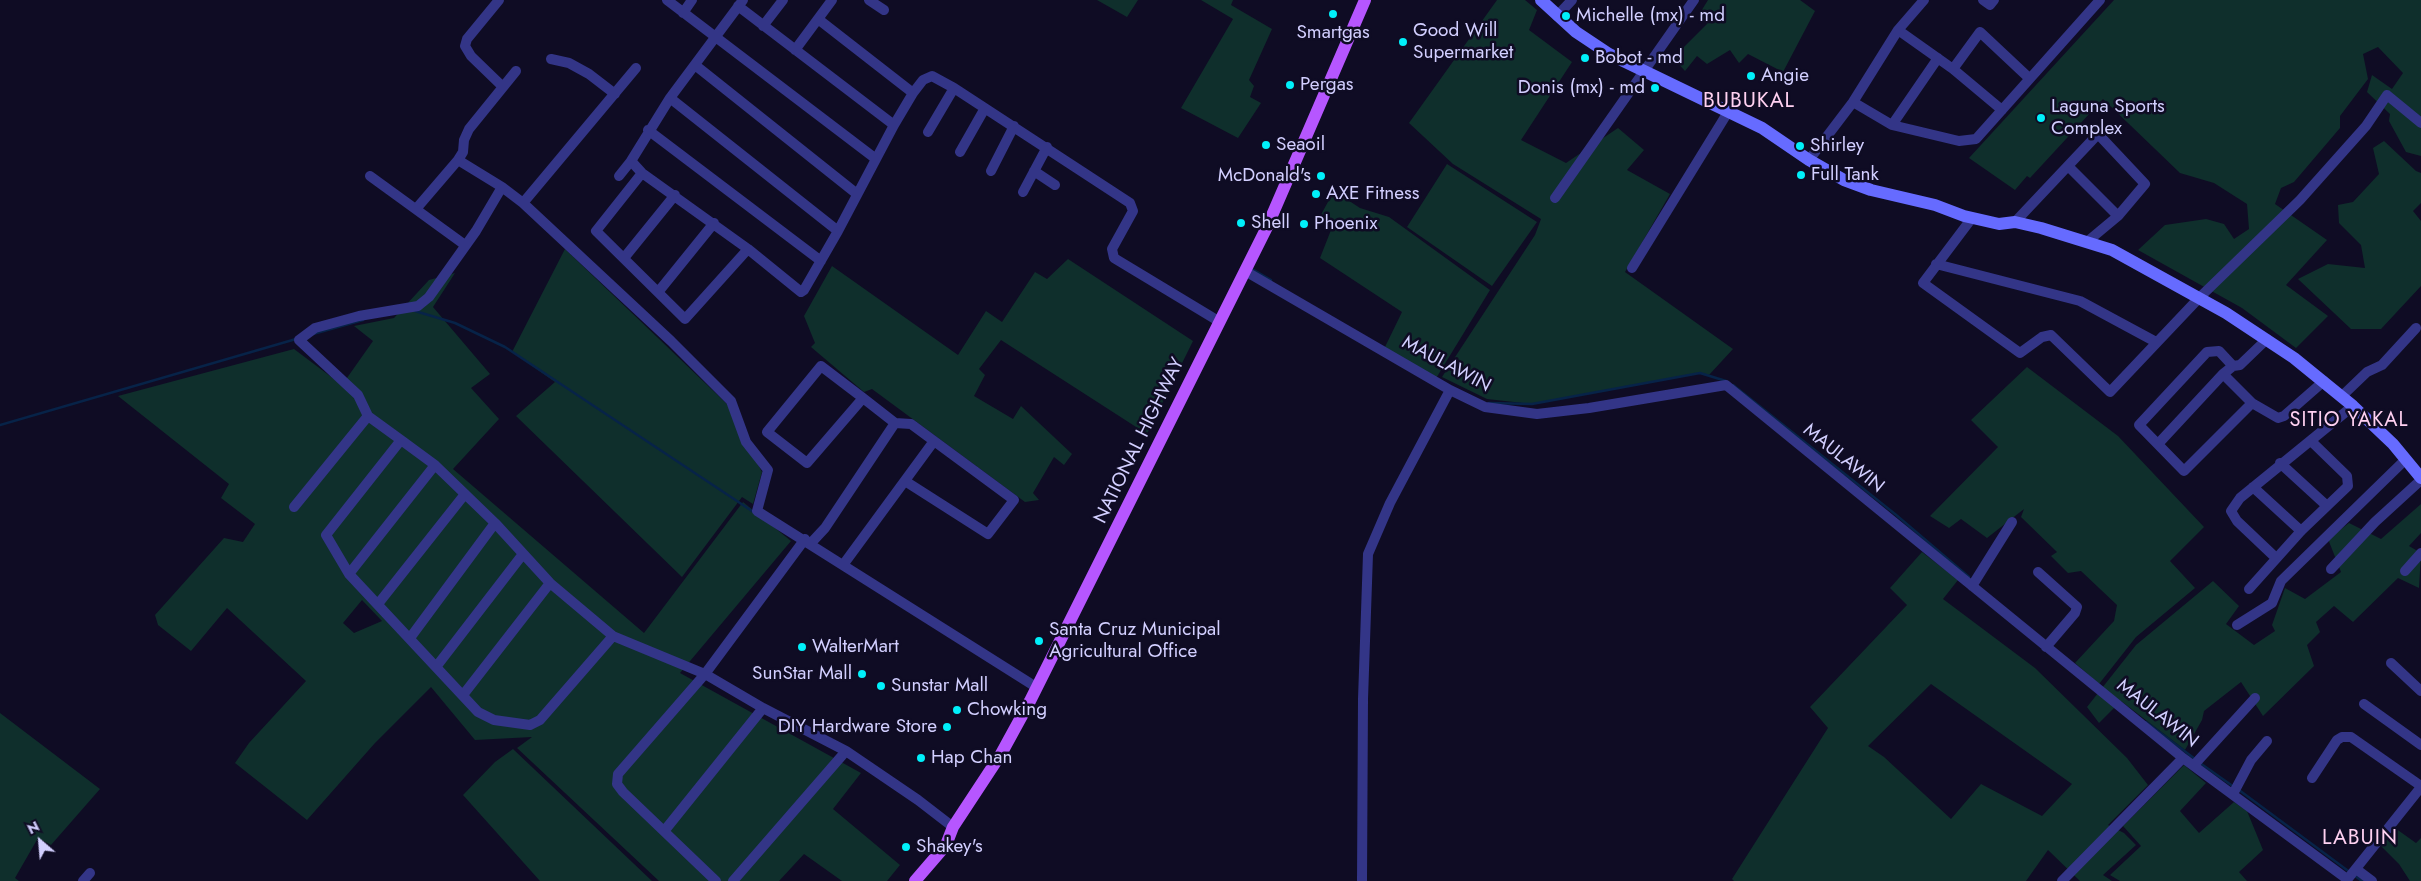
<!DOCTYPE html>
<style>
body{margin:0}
#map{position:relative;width:2421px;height:881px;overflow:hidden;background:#0f0c24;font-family:Jost,sans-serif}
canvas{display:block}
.north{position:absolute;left:15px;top:816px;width:50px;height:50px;-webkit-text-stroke:4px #0f0c24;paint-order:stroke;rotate:333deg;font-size:14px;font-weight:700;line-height:20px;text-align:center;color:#d2cfff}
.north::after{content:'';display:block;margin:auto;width:18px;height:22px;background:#d2cfff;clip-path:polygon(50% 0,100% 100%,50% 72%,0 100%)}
</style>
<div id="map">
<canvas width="2421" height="881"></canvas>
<div class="north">N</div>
</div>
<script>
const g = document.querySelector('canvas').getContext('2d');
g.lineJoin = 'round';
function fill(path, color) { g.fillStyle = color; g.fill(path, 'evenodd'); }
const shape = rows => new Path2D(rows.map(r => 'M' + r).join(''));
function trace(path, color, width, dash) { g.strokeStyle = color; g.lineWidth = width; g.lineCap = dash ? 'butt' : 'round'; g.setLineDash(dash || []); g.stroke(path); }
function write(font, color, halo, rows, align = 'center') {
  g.font = font + ' Jost,sans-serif'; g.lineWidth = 5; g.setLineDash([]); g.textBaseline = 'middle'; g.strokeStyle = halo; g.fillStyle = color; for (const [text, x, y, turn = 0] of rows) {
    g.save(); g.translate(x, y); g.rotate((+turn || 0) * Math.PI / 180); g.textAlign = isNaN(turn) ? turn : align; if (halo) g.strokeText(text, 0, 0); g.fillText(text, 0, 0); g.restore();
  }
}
fill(shape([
 [1097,0,1138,0,1127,17],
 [1201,0,1233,0,1231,5,1272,29,1249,80,1254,86,1250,97,1261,103,1238,138,1181,108,1233,19],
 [1497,0,1525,0,1537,10,1529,30,1572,62,1521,140,1566,163,1618,128,1644,150,1627,170,1670,194,1625,272,1733,349,1709,375,1699,373,1532,404,1487,399,1442,377,1535,235,1541,219,1453,164,1409,123],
 [1708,0,1800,0,1815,11,1783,72,1748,54,1739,63,1730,50,1707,64,1697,56,1685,71,1673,58,1707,24,1700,13],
 [2114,0,2421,0,2421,156,2406,152,2389,121,2390,114,2367,92,2372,75,2392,89,2403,73,2378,47,2363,54,2368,79,2340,116,2340,128,2294,182,2281,188,2275,204,2327,240,2286,285,2328,316,2296,348,2242,308,2138,250,2165,225,2206,219,2224,224,2234,239,2249,229,2247,204,2214,183,2180,173,2103,99,2030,178,2027,176,2015,190,1969,158],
 [2384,141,2416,171,2421,173,2421,203,2413,211,2421,221,2421,286,2381,329,2351,329,2298,279,2328,264,2365,268,2361,245,2339,223,2338,205,2353,202,2379,174,2373,148],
 [1447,164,1537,222,1492,286,1407,227],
 [1334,191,1360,208,1389,217,1490,290,1435,380,1385,347,1402,312,1320,258,1331,230,1318,220],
 [565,249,727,404,762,472,753,504,742,497,682,577,516,416,555,382,512,352],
 [1068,259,1193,341,1147,434,1001,340,979,369,985,375,974,396,1013,419,1021,406,1072,454,1064,465,1054,457,1033,493,1039,500,1025,502,872,389,864,392,811,347,815,343,804,316,832,266,958,355,986,311,1002,322,1035,272,1047,279],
 [455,273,433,307,490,374,471,388,499,419,453,469,644,633,743,502,791,541,680,673,861,773,833,809,900,865,887,881,842,881,804,854,779,881,659,881,517,748,532,737,475,740,431,687,375,743,307,820,235,763,249,743,306,681,227,608,191,651,158,625,155,615,224,538,243,542,255,524,221,498,229,484,118,396,294,349,342,385,373,341,354,326,394,318,429,280],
 [362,600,382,621,354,633,343,623],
 [2027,367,2118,436,2204,527,2170,561,2195,588,2136,637,2099,684,2075,663,2114,621,2117,605,2081,571,2068,573,2051,556,2057,552,2021,517,2024,509,1987,538,1961,519,1949,528,1930,516,1998,447,1971,420],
 [2421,504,2421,533,2409,546,2421,553,2419,588,2398,578,2353,622,2334,606,2316,622,2320,632,2307,645,2314,666,2263,716,2241,682,2204,711,2202,720,2185,750,2121,701,2099,723,2087,707,2136,645,2213,581,2239,606,2226,624,2254,645,2275,631,2272,625,2285,588,2305,599,2341,572,2328,539,2349,523,2381,539],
 [1922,552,1958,580,1943,599,2035,668,2127,758,2148,785,2108,825,2124,833,2136,845,2103,875,2112,881,2080,881,2048,850,2026,881,1734,881,1732,879,1828,728,1810,707,1907,605,1890,588],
 [1931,684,2034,757,2072,784,2042,816,1981,784,1951,819,1884,757,1868,746],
 [0,713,100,789,51,845,38,838,15,878,19,881,0,881],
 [513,749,652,881,540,881,463,795,495,762],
 [2184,765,2206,783,2180,811,2199,833,2234,802,2247,811,2263,850,2239,872,2247,881,2120,881,2110,875,2141,846,2123,826],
 [2395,828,2416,843,2421,838,2421,881,2410,881,2399,864,2381,846]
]), '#0f2f2c');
trace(shape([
 [1252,269,1271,280],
 [415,311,455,323,505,347,755,513],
 [313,334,363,320],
 [1733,385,1895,514,1969,577],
 [1489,403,1532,404,1700,373,1726,381],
 [0,425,296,339],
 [2146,722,2195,759],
 [2200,763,2234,787],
 [2239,790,2351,873],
 [2355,876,2362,881]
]), '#072348', 2.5);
trace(shape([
 [499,0,467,39,465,46,471,56,503,87],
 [667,0,876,159],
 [743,0,670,98,631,161,642,173,748,249,801,292,804,290,838,231,894,125,913,93,923,80,932,76,954,88,1130,203,1133,211,1112,249,1114,258,1220,322],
 [869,0,884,10],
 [1983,0,1990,5,1994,0],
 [738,6,894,125],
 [683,13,692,0],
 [1557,16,1572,0],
 [818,19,913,93],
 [763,26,783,0],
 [1898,30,1953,69,2002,110],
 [795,50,832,0],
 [551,59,569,63,589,74,615,94],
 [695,65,857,194],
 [636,68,523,203,671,341,731,401,746,442,768,470,757,511,1036,687],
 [1953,69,1980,32,2029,78],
 [516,71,469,129,464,140,463,152,458,160,502,187,523,203],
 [670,98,838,231],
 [1853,102,1892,125,1959,141,1976,139,2100,0],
 [1892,125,1938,58],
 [648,130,821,261],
 [928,132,954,88],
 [960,152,985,108],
 [1809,160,1853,102,1898,30,1924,0],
 [2069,167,2118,216],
 [991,171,1014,126],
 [1034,171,1055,185],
 [642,173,596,231,685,319,748,249],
 [370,176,465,245],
 [619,176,631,161],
 [1023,192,1047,147],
 [1555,198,1694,0],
 [416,209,458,160],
 [1972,218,1923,283,2020,353,2042,337,2051,335,2110,392,2199,298,2300,200,2366,126,2387,95,2421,123],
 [2015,222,2098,134,2145,184,2118,216,2088,241],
 [624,258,675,195],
 [1936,264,2080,301,2156,342],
 [1632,268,1728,112],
 [1245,271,1450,390,1485,407,1537,414,1589,408,1726,385,2183,758,2347,879],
 [659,291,714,223],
 [2233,366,2219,351,2207,352,2139,425,2184,471,2252,403],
 [2223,374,2252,403,2278,418,2284,416,2324,381],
 [2342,396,2367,372,2382,365,2416,328],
 [863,398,807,463,767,432,821,366,863,398,895,423,911,424,1014,500,988,534,905,481],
 [401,440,368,416,358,395,299,340,315,328,359,316,418,306,429,297,476,231,502,187],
 [2158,444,2223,374,2233,366,2240,365,2267,339],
 [2280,463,2327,506],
 [2253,487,2301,531],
 [294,507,368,416],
 [811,543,825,528,895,423],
 [2276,558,2237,521,2231,511,2240,498,2353,406],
 [843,565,934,441],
 [2331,569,2375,522,2421,480],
 [2405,571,2421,553],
 [2038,572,2077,607,2075,613,2046,647],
 [349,574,435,465],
 [1972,586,2012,522],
 [2249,589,2301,531,2348,486,2347,476,2311,441],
 [378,604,465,494],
 [2237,625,2272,603,2281,581,2406,459],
 [613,636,540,720,530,725,494,720,478,712,349,574,326,535,401,440,435,465,495,523,550,583,613,636,705,674,763,708,846,751,918,800,953,827],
 [410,638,495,523],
 [2391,663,2421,691],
 [436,667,523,554],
 [463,695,550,583],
 [2364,704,2421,745],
 [2194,765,2255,698],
 [2312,778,2337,740,2342,737,2351,737,2421,786],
 [2233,794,2251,760,2267,741],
 [665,830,763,708],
 [2356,869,2372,881],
 [83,881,90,873],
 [716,881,623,792,617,784,618,774,705,674,805,539],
 [733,881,846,751],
 [1362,881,1363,699,1368,554,1390,503,1450,390],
 [2062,881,2183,758],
 [2346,881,2421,787]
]), '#333587', 10);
trace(shape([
 [1541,0,1576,32,1609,54,1762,128,1809,160,1844,180,1871,190,1935,205,1964,216,1999,224,2015,222,2041,228,2112,250,2226,313,2294,358,2353,406,2393,444,2421,478]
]), '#666bff', 12);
trace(shape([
 [915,881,946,845,953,827,1001,754,1030,701,1267,227,1365,0]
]), '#b656ff', 12);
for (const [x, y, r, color] of [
 [1333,14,5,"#00f0fa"],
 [1566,16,5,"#00f0fa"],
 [1403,42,5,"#00f0fa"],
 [1585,58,5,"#00f0fa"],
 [1751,76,5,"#00f0fa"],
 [1290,85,5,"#00f0fa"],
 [1655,88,5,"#00f0fa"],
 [2041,118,5,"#00f0fa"],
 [1266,145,5,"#00f0fa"],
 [1800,146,5,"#00f0fa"],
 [1801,175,5,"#00f0fa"],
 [1321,176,5,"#00f0fa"],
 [1316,194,5,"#00f0fa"],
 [1241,223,5,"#00f0fa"],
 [1304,224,5,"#00f0fa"],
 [1039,641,5,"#00f0fa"],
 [802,647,5,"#00f0fa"],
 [862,674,5,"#00f0fa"],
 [881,686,5,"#00f0fa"],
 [957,710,5,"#00f0fa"],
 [947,727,5,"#00f0fa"],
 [921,758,5,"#00f0fa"],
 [906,847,5,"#00f0fa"]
]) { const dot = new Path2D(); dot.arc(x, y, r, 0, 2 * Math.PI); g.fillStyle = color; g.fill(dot); trace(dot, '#0f0c24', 2); }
write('19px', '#d2cfff', '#0f0c24', [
 ["Michelle (mx) - md",1576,16],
 ["Good Will",1413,31],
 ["Supermarket",1413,53],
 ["Smartgas",1333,33,"center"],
 ["Bobot - md",1595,58],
 ["Angie",1761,76],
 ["Pergas",1300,85],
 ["Donis (mx) - md",1645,88,"right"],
 ["Laguna Sports",2051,107],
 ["Complex",2051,129],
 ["Seaoil",1276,145],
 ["Shirley",1810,146],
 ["Full Tank",1811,175],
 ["McDonald's",1311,176,"right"],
 ["AXE Fitness",1326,194],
 ["Shell",1251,223],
 ["Phoenix",1314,224],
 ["Santa Cruz Municipal",1049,630],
 ["Agricultural Office",1049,652],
 ["WalterMart",812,647],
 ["SunStar Mall",852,674,"right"],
 ["Sunstar Mall",891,686],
 ["Chowking",967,710],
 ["DIY Hardware Store",937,727,"right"],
 ["Hap Chan",931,758],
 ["Shakey's",916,847]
], 'left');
write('19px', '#d2cfff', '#0f0c24', [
 ["MAULAWIN",1446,365,28],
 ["NATIONAL HIGHWAY",1140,441,-64],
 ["MAULAWIN",1843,459,39],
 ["MAULAWIN",2157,714,38]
]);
g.letterSpacing = '1px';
write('20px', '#ffd1f1', '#0f0c24', [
 ["SITIO YAKAL",2349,421]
]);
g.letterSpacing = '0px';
g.letterSpacing = '1px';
write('21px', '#ffd1f1', '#0f0c24', [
 ["BUBUKAL",1749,102],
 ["LABUIN",2360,839]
]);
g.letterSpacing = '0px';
</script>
